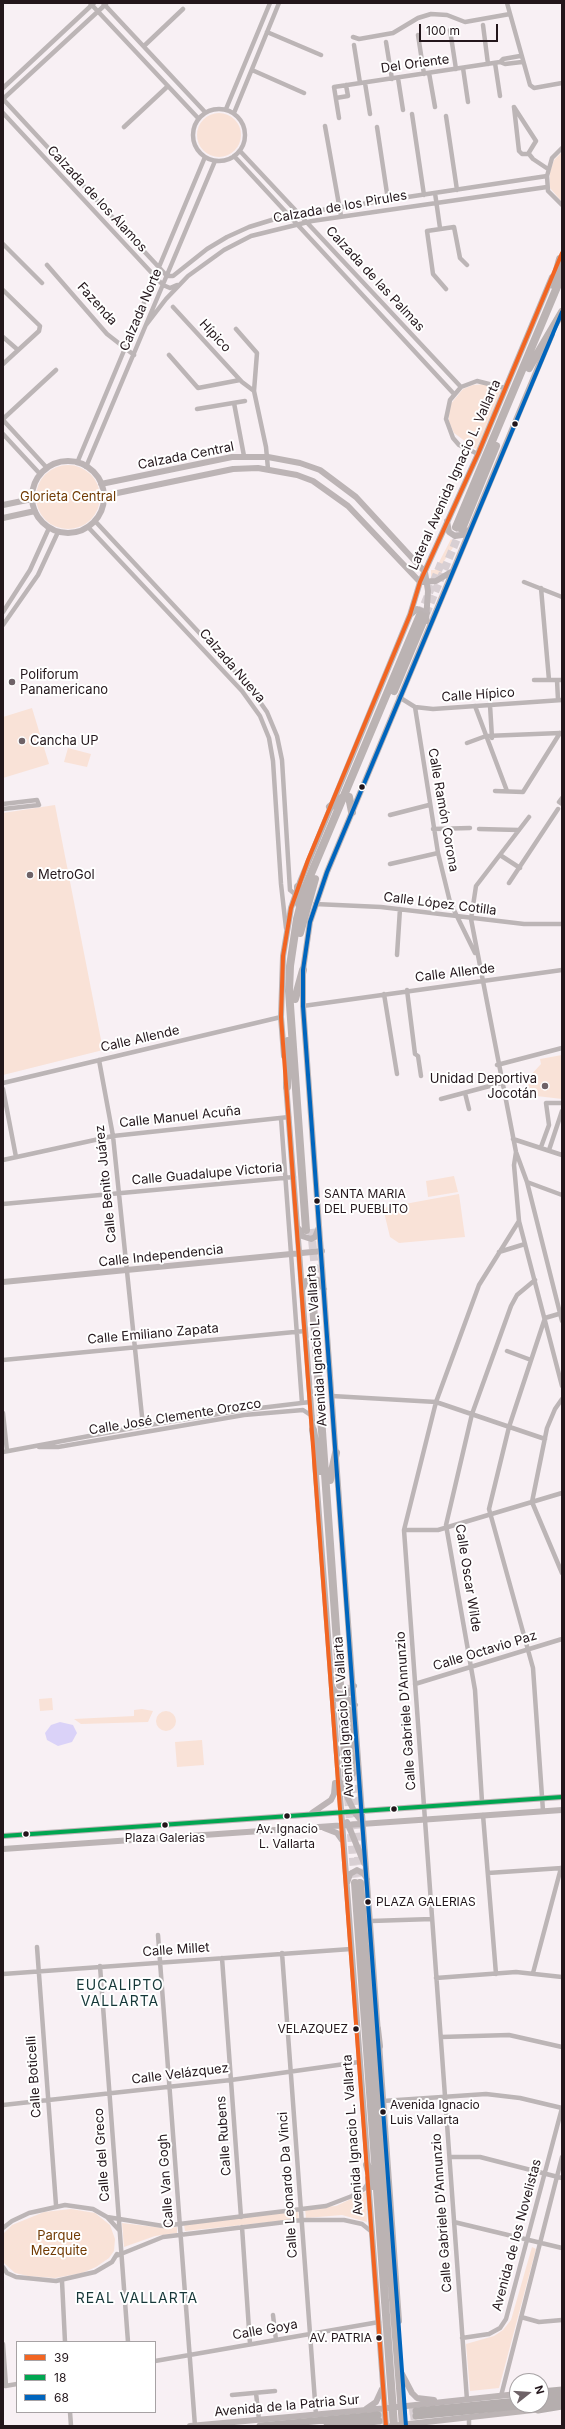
<!DOCTYPE html>
<meta charset="utf-8">
<style>
body{margin:0}
#map{position:relative;width:565px;height:2429px;overflow:hidden;background:#f8f0f4;font-family:Inter,sans-serif}
canvas{display:block}
.frame{position:absolute;inset:0;border:4px solid #23161b;pointer-events:none}
.legend{position:absolute;left:16px;top:2341px;width:140px;height:72px;box-sizing:border-box;background:#fff;border:1px solid #a7a2a4;margin:0;padding:5px 7px;list-style:none;font-size:12px;color:#23161b}
.legend li{display:flex;align-items:center;gap:8px;height:20px}
.legend b{width:20px;border:1px solid #a7a2a4}
.north{position:absolute;left:509px;top:2373px;width:40px;height:40px;box-sizing:border-box;background:#fff;border:1px solid #a7a2a4;border-radius:50%;rotate:73deg;font-size:11px;font-weight:700;line-height:16px;text-align:center;color:#23161b}
.north::after{content:'';display:block;margin:auto;width:14px;height:18px;background:#6e6267;clip-path:polygon(50% 0,100% 100%,50% 72%,0 100%)}
.scale{position:absolute;left:419px;top:24px;width:79px;height:18px;box-sizing:border-box;border:2px solid #23161b;border-top:0;padding-left:5px;font-size:12px;line-height:14px;white-space:nowrap;color:#23161b;-webkit-text-stroke:3px #fff;paint-order:stroke}
</style>
<div id="map">
<canvas width="565" height="2429"></canvas>
<div class="frame"></div>
<ul class="legend">
<li><b style="height:5px;background:#f26522"></b>39</li>
<li><b style="height:5px;background:#00a651"></b>18</li>
<li><b style="height:5px;background:#0065bd"></b>68</li>
</ul>
<div class="north">N</div>
<div class="scale">100 m</div>
</div>
<script>
const g = document.querySelector('canvas').getContext('2d');
g.lineJoin = 'round';
function fill(path, color) { g.fillStyle = color; g.fill(path, 'evenodd'); }
const shape = rows => new Path2D(rows.map(r => 'M' + r).join(''));
function trace(path, color, width, dash) { g.strokeStyle = color; g.lineWidth = width; g.lineCap = dash ? 'butt' : 'round'; g.setLineDash(dash || []); g.stroke(path); }
function write(font, color, halo, rows, align = 'center') {
  g.font = font + ' Inter,sans-serif'; g.lineWidth = 4; g.setLineDash([]); g.textBaseline = 'middle'; g.strokeStyle = halo; g.fillStyle = color; for (const [text, x, y, turn = 0] of rows) {
    g.save(); g.translate(x, y); g.rotate((+turn || 0) * Math.PI / 180); g.textAlign = isNaN(turn) ? turn : align; if (halo) g.strokeText(text, 0, 0); g.fillText(text, 0, 0); g.restore();
  }
}
fill(shape([
 '197 135a22 22 0 1 1 44 0a22 22 0 1 1-44 0Z',
 [562,152,562,202,550,188,550,172,554,160],
 [485,384,502,390,477,450,454,433,449,422,449,406,463,389,473,385],
 '36 497a32 32 0 1 1 64 0a32 32 0 1 1-64 0Z',
 [451,539,456,543,444,561,441,576,431,579,431,570,435,570],
 [32,708,49,764,3,778,3,717],
 [68,748,91,754,87,767,64,762],
 [55,805,103,1050,3,1075,3,813],
 [562,1055,562,1099,528,1095,529,1077,541,1064,540,1059],
 [454,1176,458,1192,428,1197,426,1181],
 [459,1194,465,1237,399,1243,390,1237,383,1208],
 [52,1698,53,1710,40,1711,39,1699],
 [142,1709,153,1711,148,1722,81,1724,74,1719,134,1716,134,1710],
 '156 1721a10 10 0 1 1 20 0a10 10 0 1 1-20 0Z',
 [202,1740,204,1765,177,1767,175,1742],
 [366,2192,367,2222,342,2215,306,2218,305,2209,336,2206],
 [71,2209,95,2213,110,2225,115,2239,114,2251,109,2258,96,2267,82,2273,55,2278,28,2276,15,2273,4,2263,3,2234,12,2225,44,2212],
 [298,2211,299,2219,185,2231,184,2225],
 [122,2223,163,2228,177,2227,177,2233,155,2236,124,2247],
 [532,2247,536,2249,499,2388,470,2391,466,2344,494,2336,503,2330,511,2320]
]), '#f9e2d7');
fill(shape([
 [60,1722,73,1725,77,1733,72,1742,58,1746,47,1740,45,1733,51,1725]
]), '#dad2f8');
trace(shape([
 [378,2415,416,2411],
 [379,2421,416,2416]
]), '#d8cfd3', 7, [7, 3.5]);
trace(shape([
 [426,614,461,529],
 [420,615,442,561],
 [311,1229,317,1290],
 [346,1685,348,1710],
 [352,1773,360,1883],
 [346,1774,355,1883]
]), '#d8cfd3', 8, [8, 4]);
trace(shape([
 [90,3,198,118],
 [103,3,205,112],
 [507,3,530,85,534,88,562,83],
 [483,25,488,64],
 [450,30,456,69],
 [267,32,321,55],
 [418,35,424,74],
 [353,37,359,39,393,33,418,18,431,14,447,15,465,22,510,14],
 [386,42,392,79],
 [354,45,360,83],
 [144,46,183,9],
 [500,62,503,59,520,56],
 [495,63,500,96],
 [463,68,468,102],
 [252,70,304,93],
 [429,73,435,107],
 [398,78,403,110],
 [365,83,370,114],
 [3,88,94,3],
 [336,98,348,96,346,85],
 [3,99,167,276,173,276,207,249,227,237,249,227,288,215,547,176],
 [3,99,106,4],
 [514,107,536,141,528,154,522,154,519,151,514,107],
 '193 135a26 26 0 1 1 52 0a26 26 0 1 1-52 0Z',
 [226,109,270,3],
 [3,113,163,285,170,288,177,285],
 [234,113,279,3],
 [412,114,424,195],
 [446,116,457,190],
 [339,118,334,87,500,62,505,64,522,62],
 [325,126,341,216],
 [124,127,168,86],
 [377,127,388,200],
 [562,148,552,158,547,176,548,191,562,205],
 [240,151,461,387],
 [529,154,533,159,548,169],
 [234,156,454,394],
 [435,193,440,228],
 [3,244,42,283],
 [47,265,107,334,134,355],
 [446,289,433,274,427,231,454,227,460,258,467,265],
 [3,290,40,326,39,331,3,364],
 [173,307,242,382,254,391],
 [146,325,166,299,188,276,224,250,251,236,312,221,547,187],
 [236,329,257,353,254,391,266,447,268,469],
 [3,337,18,350],
 [169,355,198,388,240,380],
 [234,403,244,456],
 [197,409,245,401],
 [3,419,56,370],
 [3,420,47,468],
 [3,434,40,474],
 [478,454,459,445,453,438,446,419,450,400,461,387,477,381,505,388],
 [77,463,205,157],
 [86,467,215,161],
 [95,521,248,685,267,712,277,736,282,760,290,890,296,895],
 [88,527,242,691,260,716,269,738,273,761,281,884,286,928],
 [524,582,562,597],
 [541,588,549,680],
 [3,612,30,570,49,528],
 [3,625,38,575,58,532],
 [534,680,562,680],
 [557,680,558,700],
 [399,697,415,707,433,709,562,700],
 [490,705,492,738],
 [475,706,507,791],
 [415,707,438,853,450,902,475,953],
 [467,743,486,736,560,733],
 [495,791,523,792,560,733],
 [562,798,559,802,562,804],
 [3,804,37,800,39,805,3,809],
 [390,815,429,805],
 [529,817,476,886,471,919,516,1152,527,1182,562,1321],
 [433,829,470,828],
 [479,829,519,830],
 [500,855,520,868],
 [390,864,438,853],
 [509,883,558,809],
 [315,904,381,907,524,924,562,924],
 [397,955,400,909],
 [407,990,415,1054,418,1056,421,1076],
 [384,994,397,1074],
 [303,1006,562,970],
 [99,1060,113,1136,143,1426],
 [497,1065,562,1048],
 [3,1083,281,1017],
 [3,1089,16,1157],
 [465,1093,469,1109],
 [441,1099,501,1083],
 [281,1118,302,1403],
 [513,1139,562,1155],
 [541,1147,549,1125,546,1103,562,1103],
 [549,1150,562,1111],
 [516,1152,514,1165,519,1221,562,1386],
 [3,1160,113,1136,289,1117],
 [527,1182,562,1195],
 [3,1204,294,1177],
 [499,1252,525,1244],
 [507,1351,531,1360],
 [3,1360,305,1331],
 [332,1396,436,1402,545,1439],
 [562,1399,555,1409,547,1428,532,1502,562,1573],
 [3,1413,7,1451],
 [39,1447,58,1447,244,1415,303,1410,312,1416],
 [3,1452,143,1426,243,1410,310,1402],
 [404,1530,438,1530,562,1493],
 [415,1684,562,1639],
 [482,1802,475,1690,446,1525,472,1414,511,1306,517,1295,535,1280],
 [543,1811,533,1668,489,1509,509,1427,545,1318,562,1313],
 [483,1815,496,1974],
 [488,1873,562,1868],
 [371,1921,432,1919],
 [158,1935,195,2426],
 [37,1947,56,2205],
 [282,1953,316,2415],
 [222,1958,241,2217],
 [100,1966,128,2342],
 [533,1973,561,1868],
 [3,1974,351,1949],
 [436,1978,516,1972,562,1977],
 [441,2037,509,2035,562,2047],
 [383,2101,486,2094,520,2098,562,2108],
 [3,2105,231,2080,359,2062],
 [450,2157,480,2157,562,2178],
 [107,2217,163,2226,326,2206,352,2196,364,2189,369,2182],
 [454,2222,562,2248],
 [242,2227,250,2344],
 [3,2228,12,2221,29,2213,65,2205,93,2209,107,2217,119,2230],
 [116,2256,163,2237,302,2220,344,2220,362,2224,372,2232],
 [3,2267,7,2273,16,2277,56,2281,95,2272,112,2262,117,2254],
 [62,2281,65,2342],
 [273,2315,276,2340],
 [521,2317,539,2322,562,2320],
 [462,2338,489,2334,500,2328,506,2319,562,2108],
 [3,2344,6,2386],
 [155,2361,379,2322],
 [5,2386,17,2384],
 [256,2393,259,2420],
 [232,2395,275,2391],
 [501,2396,562,2157],
 [467,2400,404,1530,436,1402,479,1285,519,1221],
 [70,2412,71,2426],
 [469,2418,469,2426]
]), '#bcb5b6', 4.5);
trace(shape([
 '32 497a36 36 0 1 1 72 0a36 36 0 1 1-72 0Z',
 [101,484,232,457,268,457,300,463,320,470,356,497,425,572,428,591,426,621],
 [103,496,233,469,258,468,297,475,313,481,348,506,420,582,436,581,451,572],
 [3,505,32,499],
 [3,518,35,511],
 [447,521,449,532,455,536,462,535,469,530],
 [410,615,417,609,427,613],
 [284,1056,281,1017,283,956,291,908,300,882,410,615,420,582,478,454,552,277],
 [286,1084,313,1433],
 [299,1229,302,1236,311,1239,315,1237,319,1227],
 [3,1282,322,1251],
 [303,1288,306,1281,312,1278,318,1280,324,1289],
 [315,1462,368,2169],
 [332,1687,336,1693,343,1694,349,1693,354,1686],
 [333,1699,346,1698,355,1705],
 [340,1782,355,1813,364,1824],
 [312,1813,331,1800,334,1794,335,1783],
 [347,1822,364,1863],
 [324,1828,337,1833,342,1840],
 [3,1836,562,1797],
 [3,1849,562,1810],
 [347,1883,350,1874,357,1870,364,1874,367,1879],
 [378,2033,303,1006,303,970,310,922,327,872,552,334],
 [379,2043,399,2321],
 [368,2178,386,2426],
 [402,2374,412,2393,417,2398,434,2400],
 [397,2407,517,2394],
 [366,2409,376,2402,382,2389],
 [190,2426,388,2408],
 [391,2426,542,2409]
]), '#bcb4b5', 6);
trace(shape([
 [541,2392,562,2390],
 [541,2398,562,2395],
 [541,2403,562,2401],
 [538,2410,562,2406],
 [416,2411,517,2401],
 [416,2416,529,2405],
 [260,2426,378,2415],
 [327,2426,379,2421]
]), '#b5aeae', 7);
trace(shape([
 [553,285,560,259],
 [529,368,562,312],
 [456,527,562,275],
 [462,529,496,446],
 [394,691,425,617],
 [349,797,352,812],
 [330,807,343,797],
 [298,887,299,904],
 [300,933,315,879],
 [295,999,303,970],
 [287,1087,288,1041],
 [306,1230,289,991,290,966,297,919,305,888,420,615],
 [312,1290,340,1685],
 [313,1430,320,1471],
 [330,1480,336,1453],
 [342,1710,346,1774],
 [348,1710,352,1773],
 [355,1883,385,2301],
 [360,1883,393,2299],
 [377,2029,379,2046],
 [367,2165,373,2186]
]), '#bbb3b3', 8);
trace(shape([
 [393,2299,403,2426],
 [385,2301,394,2426]
]), '#bbb3b3', 8);
trace(shape([
 [386,2426,281,1017,283,956,291,908,308,860,410,615,420,582,478,454,562,253]
]), '#f26522', 4);
trace(shape([
 [3,1836,562,1797]
]), '#00a651', 4);
trace(shape([
 [406,2426,303,1006,303,970,310,922,327,872,562,312]
]), '#0065bd', 4);
for (const [x, y, r, color] of [
 [515,424,3.5,"#23161b"],
 [12,682,4,"#6e6267"],
 [22,741,4,"#6e6267"],
 [362,787,3.5,"#23161b"],
 [30,875,4,"#6e6267"],
 [545,1086,4,"#6e6267"],
 [317,1201,3.5,"#23161b"],
 [394,1809,3.5,"#23161b"],
 [287,1816,3.5,"#23161b"],
 [165,1825,3.5,"#23161b"],
 [26,1834,3.5,"#23161b"],
 [368,1902,3.5,"#23161b"],
 [356,2029,3.5,"#23161b"],
 [383,2112,3.5,"#23161b"],
 [379,2338,3.5,"#23161b"]
]) { const dot = new Path2D(); dot.arc(x, y, r, 0, 2 * Math.PI); g.fillStyle = color; g.fill(dot); trace(dot, '#fff', 1.5); }
write('12px', '#23161b', '#fff', [
 ["SANTA MARIA",324,1194],
 ["DEL PUEBLITO",324,1209],
 ["Av. Ignacio",287,1829,"center"],
 ["L. Vallarta",287,1844,"center"],
 ["Plaza Galerias",165,1838,"center"],
 ["PLAZA GALERIAS",376,1902],
 ["VELAZQUEZ",348,2029,"right"],
 ["Avenida Ignacio",390,2105],
 ["Luis Vallarta",390,2120],
 ["AV. PATRIA",372,2338,"right"]
], 'left');
write('13px', '#23161b', '#fff', [
 ["Del Oriente",415,64,-8],
 ["Calzada de los Álamos",97,199,47],
 ["Calzada de los Pirules",340,207,-10],
 ["Calzada de las Palmas",375,279,47],
 ["Fazenda",97,304,48],
 ["Calzada Norte",141,310,-67],
 ["Hípico",215,336,47],
 ["Calzada Central",186,456,-11],
 ["Lateral Avenida Ignacio L. Vallarta",455,475,-66],
 ["Calzada Nueva",232,666,49],
 ["Calle Hípico",478,695,-4],
 ["Calle Ramón Corona",443,810,80],
 ["Calle López Cotilla",440,904,7],
 ["Calle Allende",455,973,-7],
 ["Calle Allende",140,1039,-13],
 ["Calle Manuel Acuña",180,1117,-6],
 ["Calle Guadalupe Victoria",207,1174,-5],
 ["Calle Benito Juárez",106,1184,-96],
 ["Calle Independencia",161,1256,-6],
 ["Calle Emiliano Zapata",153,1334,-5],
 ["Avenida Ignacio L. Vallarta",317,1346,-94],
 ["Calle José Clemente Orozco",175,1417,-9],
 ["Calle Oscar Wilde",468,1578,81],
 ["Calle Octavio Paz",485,1651,-17],
 ["Calle Gabriele D'Annunzio",406,1711,-94],
 ["Avenida Ignacio L. Vallarta",344,1717,-94],
 ["Calle Millet",176,1950,-4],
 ["Calle Velázquez",180,2074,-7],
 ["Calle Boticelli",34,2077,-94],
 ["Avenida Ignacio L. Vallarta",353,2135,-94],
 ["Calle Rubens",224,2136,-94],
 ["Calle del Greco",102,2155,-94],
 ["Calle Van Gogh",166,2181,-94],
 ["Calle Leonardo Da Vinci",288,2185,-94],
 ["Calle Gabriele D'Annunzio",442,2213,-94],
 ["Avenida de los Novelistas",517,2235,-75],
 ["Calle Goya",265,2330,-10],
 ["Avenida de la Patria Sur",287,2406,-5]
]);
write('13px', '#713b04', '#fff', [
 ["Glorieta Central",68,497],
 ["Parque",59,2236],
 ["Mezquite",59,2251]
]);
write('13px', '#23161b', '#fff', [
 ["Poliforum",20,675],
 ["Panamericano",20,690],
 ["Cancha UP",30,741],
 ["MetroGol",38,875],
 ["Unidad Deportiva",537,1079,"right"],
 ["Jocotán",537,1094,"right"]
], 'left');
g.letterSpacing = '1px';
write('14px', '#163839', '#fff', [
 ["EUCALIPTO",120,1986],
 ["VALLARTA",120,2002],
 ["REAL VALLARTA",137,2299]
]);
g.letterSpacing = '0px';
</script>
